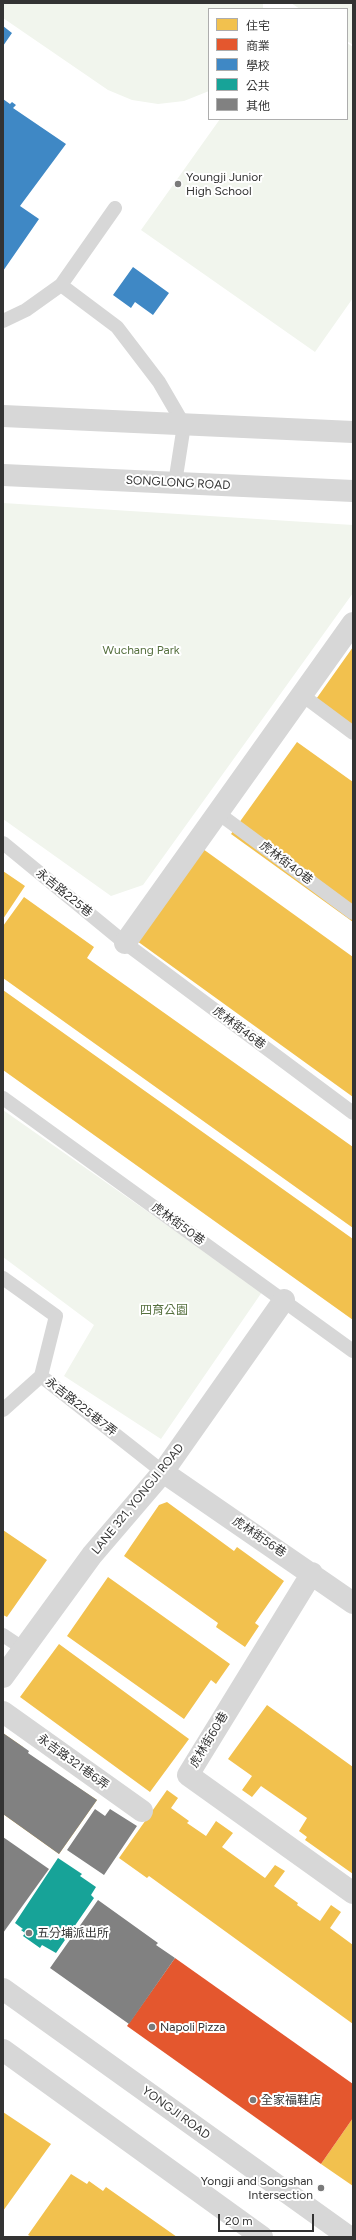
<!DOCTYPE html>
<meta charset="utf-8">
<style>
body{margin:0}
#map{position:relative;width:356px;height:2240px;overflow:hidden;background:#fff;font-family:Figtree,"Noto Sans TC",sans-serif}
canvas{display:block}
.frame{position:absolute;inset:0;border:4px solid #333;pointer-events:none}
.legend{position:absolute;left:208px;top:8px;width:140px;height:112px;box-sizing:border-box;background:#fff;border:1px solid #adadad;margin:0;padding:5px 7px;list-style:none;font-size:12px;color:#333}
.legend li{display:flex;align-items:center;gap:8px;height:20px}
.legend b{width:20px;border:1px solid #adadad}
.scale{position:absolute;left:218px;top:2214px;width:96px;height:18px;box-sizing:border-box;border:2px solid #333;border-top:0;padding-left:5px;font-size:12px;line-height:14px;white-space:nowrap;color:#333;-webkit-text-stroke:3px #fff;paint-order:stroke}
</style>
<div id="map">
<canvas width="356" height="2240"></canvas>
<div class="frame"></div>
<ul class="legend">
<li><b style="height:11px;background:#f2c14e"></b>住宅</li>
<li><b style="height:11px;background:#e4572e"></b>商業</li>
<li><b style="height:11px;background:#3f88c5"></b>學校</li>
<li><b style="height:11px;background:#17a398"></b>公共</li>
<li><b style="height:11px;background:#818181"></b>其他</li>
</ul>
<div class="scale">20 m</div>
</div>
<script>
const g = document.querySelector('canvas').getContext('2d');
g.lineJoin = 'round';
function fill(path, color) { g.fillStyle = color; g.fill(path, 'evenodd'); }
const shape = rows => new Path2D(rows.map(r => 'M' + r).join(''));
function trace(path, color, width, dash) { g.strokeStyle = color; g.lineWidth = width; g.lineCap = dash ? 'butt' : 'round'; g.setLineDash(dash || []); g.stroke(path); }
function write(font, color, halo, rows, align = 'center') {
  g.font = font + ' Figtree,"Noto Sans TC",sans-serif'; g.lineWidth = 4; g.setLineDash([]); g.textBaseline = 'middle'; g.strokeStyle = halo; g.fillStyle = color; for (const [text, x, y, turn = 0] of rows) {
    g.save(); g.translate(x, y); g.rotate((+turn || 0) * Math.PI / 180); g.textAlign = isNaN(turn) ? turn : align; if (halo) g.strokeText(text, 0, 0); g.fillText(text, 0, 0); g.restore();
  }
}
fill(shape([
 [3,3,263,3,263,9,209,9,209,91,184,101,158,104,132,100,108,90,3,18],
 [291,3,352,3,353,45,347,41,347,9,300,9],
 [347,43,353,47,353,298,315,352,141,230,220,119,347,119],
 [3,503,353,525,353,593,143,885,111,896,3,819],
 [3,1110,262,1292,161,1439,64,1376,94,1325,3,1257]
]), '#f1f5ed');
fill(shape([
 [353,647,353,730,314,702],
 [297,742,353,782,353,922,231,834],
 [203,849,353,957,353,1097,137,941],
 [3,871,25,886,3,919],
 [24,897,94,947,87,958,353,1147,353,1228,3,978,3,926],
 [3,990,353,1239,353,1320,3,1070],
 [167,1502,234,1551,237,1547,284,1581,255,1623,259,1626,245,1647,216,1627,218,1623,124,1556,159,1505],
 [3,1530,47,1560,7,1617,3,1615],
 [108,1577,230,1664,216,1684,211,1680,184,1719,67,1636],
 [59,1644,189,1739,150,1792,20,1697],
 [267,1705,353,1767,353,1874,305,1840,307,1837,299,1831,307,1818,261,1786,252,1797,242,1790,252,1776,228,1759],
 [3,1733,23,1747,5,1774,29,1792,47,1767,97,1800,59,1854,3,1814],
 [167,1790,178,1798,171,1808,189,1821,187,1823,206,1836,216,1821,233,1833,222,1847,265,1878,275,1865,285,1871,274,1886,298,1903,297,1905,320,1921,331,1905,341,1912,330,1928,353,1945,353,2024,149,1876,147,1878,119,1858],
 [3,2112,51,2144,3,2211],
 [353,2118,353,2186,321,2164],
 [71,2174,87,2184,89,2181,103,2191,106,2187,177,2237,32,2237,28,2235]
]), '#f2c14e');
fill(shape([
 [175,1958,353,2084,353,2118,321,2164,127,2026]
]), '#e4572e');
fill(shape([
 [3,26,12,33,3,46],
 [3,99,10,104,12,102,16,105,13,108,66,144,20,206,39,219,3,271],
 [133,267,169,293,153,315,135,302,131,308,113,295]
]), '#3f88c5');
fill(shape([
 [58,1858,82,1874,80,1876,96,1887,91,1895,94,1898,56,1953,42,1945,40,1948,23,1936,25,1933,21,1930,23,1929,15,1923]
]), '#17a398');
fill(shape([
 [3,1733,29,1751,28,1753,97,1800,59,1854,3,1814],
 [95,1809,105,1816,110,1809,137,1826,104,1875,67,1850],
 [3,1837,49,1869,3,1933],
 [98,1900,158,1943,156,1945,175,1958,129,2024,50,1968]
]), '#818181');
trace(shape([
 [61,285,117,327,159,382,184,425,175,483],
 [3,321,26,310,61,285,115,208],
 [302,695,353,733],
 [218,813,353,913],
 [3,843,125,943,353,1113],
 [3,1098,353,1351],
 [3,1278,56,1316,41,1376,163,1472],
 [3,1410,41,1376],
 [3,1635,24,1649]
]), '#d7d7d7', 14);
trace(shape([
 [125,943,353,623],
 [163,1472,353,1603],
 [312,1573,188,1775,353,1893],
 [3,1677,92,1555,163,1472,284,1300],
 [3,1712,142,1811]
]), '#d7d7d7', 22);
trace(shape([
 [3,416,353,432],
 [3,475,353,491],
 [3,1989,349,2237],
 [3,2050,262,2237]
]), '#d7d7d7', 22);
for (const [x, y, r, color] of [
 [178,184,4,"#7a7a7a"],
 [29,1933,4,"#7a7a7a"],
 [152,2027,4,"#7a7a7a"],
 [253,2100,4,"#7a7a7a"],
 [321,2188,4,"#7a7a7a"]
]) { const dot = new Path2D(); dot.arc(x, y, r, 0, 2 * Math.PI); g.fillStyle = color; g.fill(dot); trace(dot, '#fff', 1.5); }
write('12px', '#333', '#fff', [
 ["Youngji Junior",186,177],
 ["High School",186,191],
 ["五分埔派出所",37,1933],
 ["Napoli Pizza",160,2027],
 ["全家福鞋店",261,2100],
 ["Yongji and Songshan",313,2181,"right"],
 ["Intersection",313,2195,"right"]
], 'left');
write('12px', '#333', '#fff', [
 ["SONGLONG ROAD",178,483,3],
 ["虎林街40巷",286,863,37],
 ["永吉路225巷",64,893,39],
 ["虎林街46巷",239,1028,37],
 ["虎林街50巷",178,1224,36],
 ["永吉路225巷7弄",81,1407,38],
 ["LANE 321, YONGJI ROAD",138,1499,-51],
 ["虎林街56巷",259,1537,34],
 ["虎林街60巷",209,1740,-59],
 ["永吉路321巷6弄",73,1762,36],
 ["YONGJI ROAD",176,2113,36]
]);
write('12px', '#56703f', '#fff', [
 ["Wuchang Park",141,650],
 ["四育公園",164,1310]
]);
</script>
